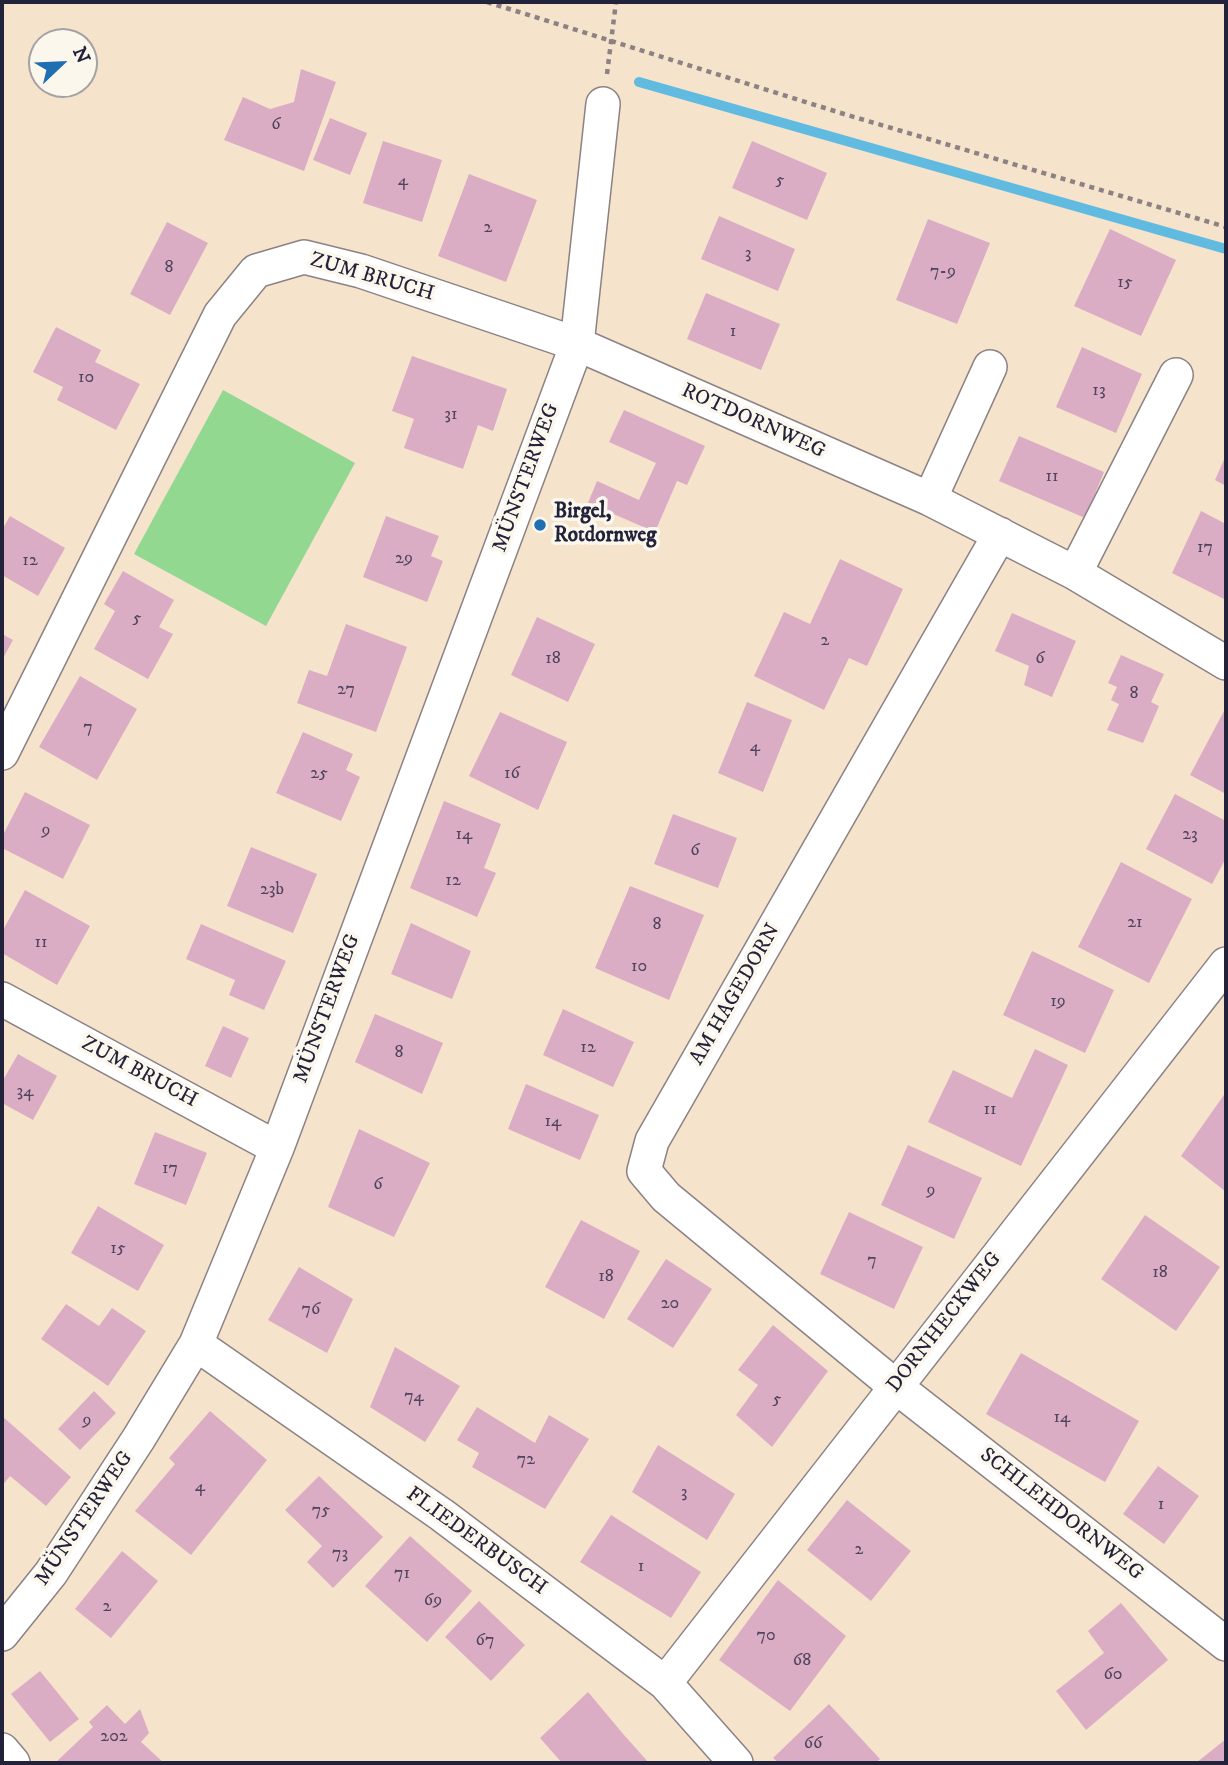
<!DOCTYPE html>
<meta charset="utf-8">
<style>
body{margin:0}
#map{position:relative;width:1228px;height:1765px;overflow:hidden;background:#f6e3cc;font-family:"IM FELL DW Pica",serif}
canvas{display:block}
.frame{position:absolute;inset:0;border:4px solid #22223b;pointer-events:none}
.north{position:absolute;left:28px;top:28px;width:70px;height:70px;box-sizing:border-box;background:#fbf7ec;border:2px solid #a4a2a5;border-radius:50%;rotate:67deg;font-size:19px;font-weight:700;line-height:28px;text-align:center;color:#22223b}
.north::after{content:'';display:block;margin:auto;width:24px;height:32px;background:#1f6fb2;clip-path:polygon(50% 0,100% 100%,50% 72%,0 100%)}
</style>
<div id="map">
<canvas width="1228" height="1765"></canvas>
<div class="frame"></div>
<div class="north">N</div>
</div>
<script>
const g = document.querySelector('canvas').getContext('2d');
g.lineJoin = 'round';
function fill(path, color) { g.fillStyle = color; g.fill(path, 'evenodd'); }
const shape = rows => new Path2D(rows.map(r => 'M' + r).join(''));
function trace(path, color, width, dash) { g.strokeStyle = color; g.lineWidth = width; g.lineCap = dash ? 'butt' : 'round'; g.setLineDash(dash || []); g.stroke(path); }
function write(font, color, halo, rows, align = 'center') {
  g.font = font + ' "IM FELL DW Pica",serif'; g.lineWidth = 7; g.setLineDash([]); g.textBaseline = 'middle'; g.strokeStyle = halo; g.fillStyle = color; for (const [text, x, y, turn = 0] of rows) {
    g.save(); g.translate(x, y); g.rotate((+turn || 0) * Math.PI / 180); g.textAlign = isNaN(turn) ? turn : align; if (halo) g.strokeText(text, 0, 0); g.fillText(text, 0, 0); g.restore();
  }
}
fill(shape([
 [223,390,355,463,266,626,134,554]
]), '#93d891');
trace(shape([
 [639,82,1226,249]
]), '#61badf', 10);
fill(shape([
 [301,69,336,82,304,171,224,140,243,97,270,109,294,102],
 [330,118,367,133,350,175,313,160],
 [383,141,442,160,422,222,363,203],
 [752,141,827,173,807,220,732,188],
 [469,174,537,200,506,282,438,256],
 [719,216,795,249,778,291,701,259],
 [928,219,990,243,957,324,896,300],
 [167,222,208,243,170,315,130,294],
 [1110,229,1176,260,1141,336,1074,306],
 [706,293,780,324,761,370,687,339],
 [56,327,101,350,95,362,140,384,116,430,57,400,63,387,33,372],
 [1082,347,1142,374,1116,433,1056,407],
 [412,356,507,389,493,431,478,425,463,469,404,448,414,419,392,411],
 [624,410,705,446,687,485,677,481,655,532,588,503,597,481,639,500,656,463,609,442],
 [1019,436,1104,472,1085,518,999,481],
 [1226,455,1226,486,1215,480],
 [1201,511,1226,524,1226,600,1172,573],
 [10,516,65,548,38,596,2,575,2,530],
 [386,516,439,536,431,556,443,561,427,602,363,577],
 [840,559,903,589,867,666,849,658,824,710,754,676,784,612,810,624],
 [123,571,174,600,159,627,173,634,148,679,94,649,115,611,104,604],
 [1012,613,1076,641,1052,697,1024,685,1029,666,995,651],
 [537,617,595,644,568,702,511,675],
 [346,624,407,647,376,732,297,703,309,670,327,676],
 [2,634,13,640,2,660],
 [1121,655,1164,674,1151,702,1159,706,1143,743,1107,730,1119,704,1111,700,1117,687,1108,683],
 [80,676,137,709,97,780,39,747],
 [747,702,792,720,763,792,718,773],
 [1224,711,1226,713,1226,794,1190,775],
 [500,712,567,742,538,810,469,776],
 [303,732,353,754,346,770,360,777,341,821,276,793],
 [25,792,90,825,63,879,2,848,2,837],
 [1175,794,1226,821,1226,858,1212,884,1146,849],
 [444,801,501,824,484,868,496,873,477,917,410,888],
 [673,814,737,838,718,888,654,864],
 [251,847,317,874,293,933,227,906],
 [1121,862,1192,899,1149,983,1078,947],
 [630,886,704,915,669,1000,595,968],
 [25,890,90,926,57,985,2,953,2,932],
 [411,923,471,951,452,999,391,974],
 [201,924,286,961,264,1010,229,995,235,980,186,959],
 [1032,951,1114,990,1085,1053,1003,1015],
 [563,1009,634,1042,613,1087,543,1055],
 [375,1014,443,1043,422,1094,355,1062],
 [223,1026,249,1038,231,1078,205,1066],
 [1035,1049,1068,1065,1021,1166,928,1122,953,1070,1012,1098],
 [18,1054,57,1076,33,1120,2,1103,2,1082],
 [526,1084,599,1115,580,1160,508,1129],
 [1226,1092,1226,1192,1181,1156],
 [359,1129,430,1163,394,1237,328,1207],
 [155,1132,207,1153,186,1205,134,1184],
 [908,1145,982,1178,954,1239,881,1205],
 [98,1206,164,1245,138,1291,71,1253],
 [849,1212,923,1247,894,1309,820,1274],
 [1145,1215,1220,1267,1176,1331,1101,1279],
 [581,1220,640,1251,604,1319,545,1287],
 [666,1259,712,1289,673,1348,627,1319],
 [299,1267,353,1299,327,1353,268,1320],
 [66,1304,99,1326,112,1308,146,1331,108,1386,41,1339],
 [773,1325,828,1371,772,1447,736,1415,758,1385,738,1370],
 [395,1347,460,1386,425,1442,370,1407],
 [1021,1353,1139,1421,1105,1482,986,1414],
 [94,1391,116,1413,80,1450,58,1429],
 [477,1407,535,1443,549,1415,589,1439,545,1509,472,1467,479,1453,457,1440],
 [210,1411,267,1460,191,1555,135,1511,175,1464,169,1458],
 [2,1416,71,1477,46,1506,10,1476,2,1486],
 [658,1445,735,1494,707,1540,632,1492],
 [1158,1466,1199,1496,1164,1544,1123,1514],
 [319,1476,383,1537,333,1588,307,1562,322,1546,285,1510],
 [847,1500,911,1551,871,1601,807,1550],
 [611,1515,701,1572,671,1618,580,1562],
 [410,1536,472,1591,427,1642,365,1586],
 [122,1551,158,1581,111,1638,75,1609],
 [778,1580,846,1636,790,1711,719,1660],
 [479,1601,525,1645,491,1681,445,1637],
 [1121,1603,1168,1660,1086,1730,1056,1691,1104,1653,1088,1631],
 [40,1671,79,1719,50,1742,11,1694],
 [588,1692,624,1735,649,1763,562,1763,540,1738],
 [829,1704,880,1759,876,1763,779,1763,773,1758],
 [107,1705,125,1724,140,1709,149,1733,141,1742,164,1763,104,1763,101,1761,99,1763,55,1763,93,1727,89,1722],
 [1226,1739,1226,1763,1196,1763]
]), '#dbadc4');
const minor = shape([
 [930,499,990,367],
 [1000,534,652,1141,644,1171,666,1197,895,1386,1226,1644],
 [1075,573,1176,375],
 [2,753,220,315,256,271,304,257,361,271,577,344,930,499,1075,573,1226,663],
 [2,999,277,1148],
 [196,1344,442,1515,665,1683,736,1763],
 [2,1634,51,1573,139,1438,196,1344,277,1148,577,344,603,104],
 [665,1683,1226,964],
 [2,1750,13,1763]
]);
trace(minor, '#8c8284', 36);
trace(shape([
 [487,2,844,114,1226,227],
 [607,74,616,2]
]), '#8c8284', 4.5, [5, 5]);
trace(minor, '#fff', 33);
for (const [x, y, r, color] of [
 [540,525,7,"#1f6fb2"]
]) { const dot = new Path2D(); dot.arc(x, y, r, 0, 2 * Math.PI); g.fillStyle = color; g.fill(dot); trace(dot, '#fbf7ec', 2.5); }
write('18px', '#50455d', null, [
 ["6",276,125],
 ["4",403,181],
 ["5",780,181],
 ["2",488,228],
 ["3",748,254],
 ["8",169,268],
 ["7-9",943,272],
 ["15",1125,283],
 ["1",733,332],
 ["10",86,378],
 ["13",1099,391],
 ["31",451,415],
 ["11",1052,477],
 ["17",1205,548],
 ["29",404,559],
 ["12",30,561],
 ["5",137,619],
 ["2",825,641],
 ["18",553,659],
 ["6",1040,659],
 ["27",346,690],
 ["8",1134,694],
 ["7",88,728],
 ["4",755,747],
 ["25",319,774],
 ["16",512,774],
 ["9",46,831],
 ["14",464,835],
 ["23",1190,835],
 ["6",695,851],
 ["12",453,881],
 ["23b",272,890],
 ["21",1135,923],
 ["8",657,925],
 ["11",41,943],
 ["10",639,967],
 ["19",1058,1002],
 ["12",588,1048],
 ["8",399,1053],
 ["34",25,1092],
 ["11",990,1110],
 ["14",553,1122],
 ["17",170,1169],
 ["6",378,1185],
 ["9",931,1191],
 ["15",118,1249],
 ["7",872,1261],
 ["18",1160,1273],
 ["18",606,1277],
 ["20",670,1304],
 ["76",311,1310],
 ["74",414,1397],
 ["5",777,1400],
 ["14",1062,1418],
 ["9",87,1421],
 ["72",526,1460],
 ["4",200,1487],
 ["3",684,1493],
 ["1",1161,1505],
 ["75",321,1511],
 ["2",859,1550],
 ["73",340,1554],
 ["1",641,1567],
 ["71",402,1574],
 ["69",433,1601],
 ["2",107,1607],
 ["70",766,1636],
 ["67",485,1641],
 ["68",802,1661],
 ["60",1113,1675],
 ["202",114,1737],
 ["66",813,1744]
]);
write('21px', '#22223b', '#fbf7ec', [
 ["ZUM BRUCH",372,278,16],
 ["ROTDORNWEG",753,422,24],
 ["MÜNSTERWEG",527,478,-70],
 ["AM HAGEDORN",736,995,-60],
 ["MÜNSTERWEG",328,1009,-70],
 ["ZUM BRUCH",139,1073,28],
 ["DORNHECKWEG",945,1323,-52],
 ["SCHLEHDORNWEG",1061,1515,38],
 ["MÜNSTERWEG",85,1519,-56],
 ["FLIEDERBUSCH",476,1542,36]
]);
write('bold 21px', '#22223b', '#fbf7ec', [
 ["Birgel,",554,513],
 ["Rotdornweg",554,537]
], 'left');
</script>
